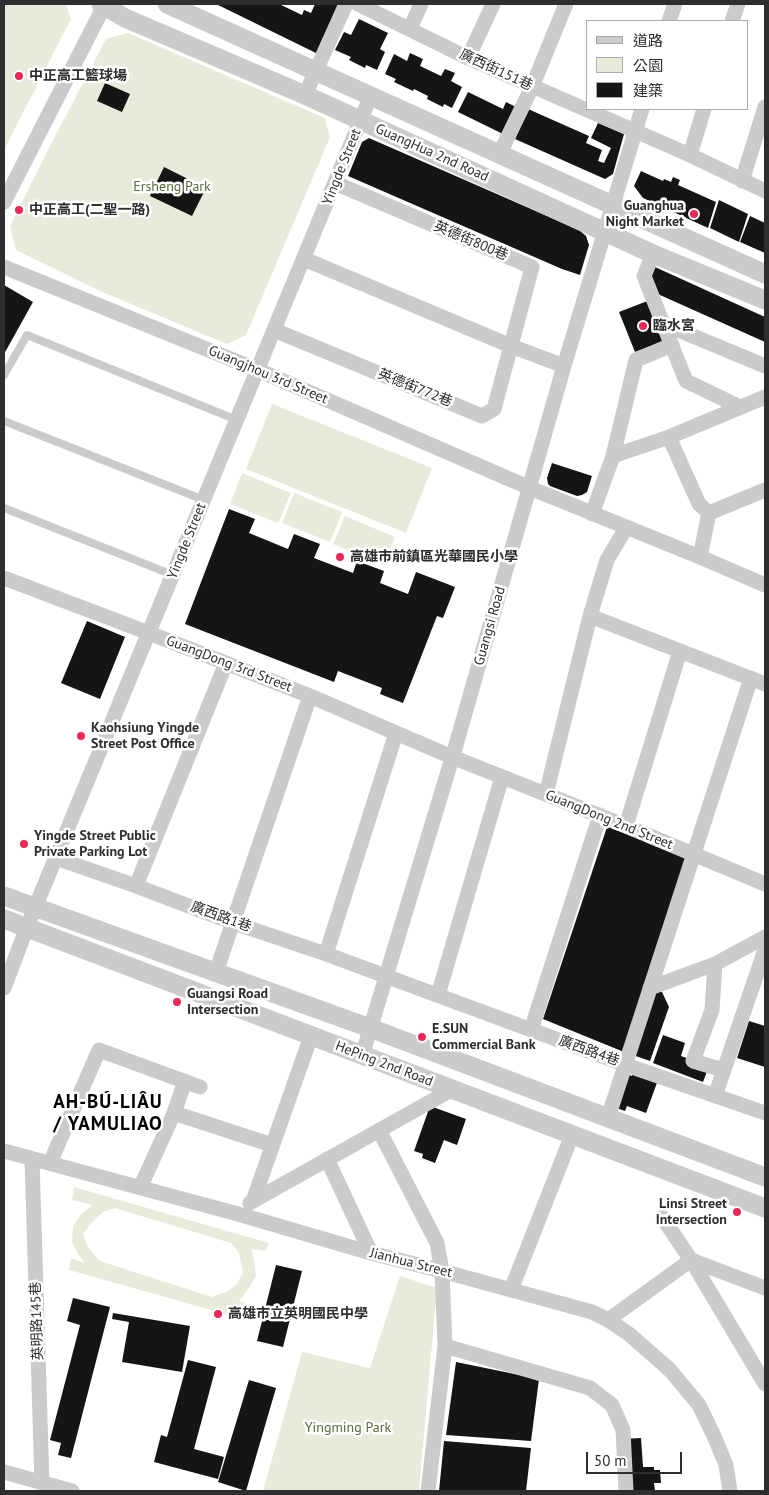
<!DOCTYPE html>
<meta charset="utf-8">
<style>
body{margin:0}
#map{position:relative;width:769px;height:1495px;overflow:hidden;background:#fff;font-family:"PT Sans","Noto Sans TC",sans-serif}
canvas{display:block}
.frame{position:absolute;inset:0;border:5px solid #2e2e2e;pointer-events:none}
.legend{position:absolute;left:586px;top:20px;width:162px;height:90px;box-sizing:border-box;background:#fff;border:1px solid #ababab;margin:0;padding:6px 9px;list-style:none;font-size:15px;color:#2e2e2e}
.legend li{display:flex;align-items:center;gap:10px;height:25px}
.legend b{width:25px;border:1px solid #ababab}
.scale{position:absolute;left:586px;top:1452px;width:96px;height:22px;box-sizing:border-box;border:2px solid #2e2e2e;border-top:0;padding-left:6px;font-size:15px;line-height:18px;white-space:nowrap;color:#2e2e2e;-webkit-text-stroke:4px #fff;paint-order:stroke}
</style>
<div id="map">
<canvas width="769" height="1495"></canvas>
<div class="frame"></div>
<ul class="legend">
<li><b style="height:6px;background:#cbcbcb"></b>道路</li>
<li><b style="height:14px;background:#e7ecda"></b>公園</li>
<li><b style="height:14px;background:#151515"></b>建築</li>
</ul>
<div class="scale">50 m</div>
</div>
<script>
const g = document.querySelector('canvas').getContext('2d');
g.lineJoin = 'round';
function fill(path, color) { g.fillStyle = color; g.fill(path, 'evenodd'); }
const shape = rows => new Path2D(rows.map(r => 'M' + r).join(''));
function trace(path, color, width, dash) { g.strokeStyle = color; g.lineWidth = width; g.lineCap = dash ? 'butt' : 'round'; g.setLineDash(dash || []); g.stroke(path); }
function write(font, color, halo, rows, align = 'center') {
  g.font = font + ' "PT Sans","Noto Sans TC",sans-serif'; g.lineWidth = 5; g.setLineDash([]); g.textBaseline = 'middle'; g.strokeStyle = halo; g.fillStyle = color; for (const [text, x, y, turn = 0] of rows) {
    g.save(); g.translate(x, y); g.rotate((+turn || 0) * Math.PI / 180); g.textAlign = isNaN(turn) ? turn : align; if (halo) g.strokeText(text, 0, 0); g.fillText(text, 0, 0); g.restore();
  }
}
fill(shape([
 [4,4,66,4,71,19,4,150],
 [128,33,325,118,330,137,246,335,227,344,100,291,16,250,10,226,49,148,106,39],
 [272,404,432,468,406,533,246,469],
 [242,473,291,493,278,523,230,504],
 [294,493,342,512,330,542,282,523],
 [345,516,395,537,383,565,333,544],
 [74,1187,269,1243,265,1251,251,1249,254,1259,256,1276,247,1291,239,1301,251,1306,247,1320,69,1270,71,1258,85,1263,78,1254,72,1242,73,1226,82,1213,93,1205,72,1200],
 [115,1208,231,1243,239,1253,243,1273,237,1284,228,1291,212,1297,100,1261,87,1246,83,1234,91,1223,103,1212],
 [400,1276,437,1288,419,1491,263,1491,302,1352,370,1368]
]), '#e7ecda');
fill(shape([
 [216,4,279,4,302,15,304,10,311,13,315,4,338,4,318,54],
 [359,19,388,33,380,49,385,52,377,70,366,65,365,68,349,60,351,57,335,50,344,32,351,35],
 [410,53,423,59,420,66,441,76,445,69,455,73,451,81,462,87,452,108,444,104,443,107,427,99,428,96,414,89,413,91,394,82,396,79,385,74,394,54,407,61],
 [105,83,130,94,122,112,97,101],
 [468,92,503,109,506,102,516,107,503,134,458,112],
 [528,109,589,136,586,143,602,150,598,161,604,163,611,148,591,138,598,123,624,134,613,174,605,179,515,139],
 [369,138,579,230,586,236,589,245,580,275,562,269,348,176,362,142],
 [164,167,206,188,192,216,150,196],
 [641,171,663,181,664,179,671,182,673,177,680,180,678,185,716,202,708,228,643,198,634,186],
 [719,200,748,214,739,242,710,228],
 [750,216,765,223,765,253,740,242],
 [655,267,765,317,765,342,651,291,648,282],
 [4,285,33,302,4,354],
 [650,300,666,340,635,352,619,312],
 [552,463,592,476,587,492,582,495,577,496,550,486,548,484,547,478],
 [229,509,255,519,249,533,288,549,294,534,320,544,314,558,353,573,357,561,384,571,380,583,408,594,416,572,455,587,443,618,437,616,403,703,380,694,382,688,338,671,334,682,185,624],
 [87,621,125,637,100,699,61,683],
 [609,821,691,855,624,1052,543,1019],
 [653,988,662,992,669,1007,650,1061,630,1054],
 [749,1021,765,1026,765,1067,737,1058],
 [663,1035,685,1043,681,1056,709,1066,703,1082,653,1063],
 [617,1071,632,1076,633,1071,658,1080,646,1113,627,1106,625,1111,605,1104],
 [430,1106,466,1119,457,1145,444,1140,435,1163,422,1158,423,1154,414,1151],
 [276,1265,302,1271,283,1347,257,1341],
 [73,1298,110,1307,71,1458,58,1455,61,1443,50,1440,80,1325,67,1321],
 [113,1313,190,1326,182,1372,122,1362,129,1322,112,1319],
 [188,1360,216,1367,194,1449,224,1457,218,1479,154,1462,161,1435,167,1437],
 [456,1362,539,1379,531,1441,446,1435],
 [249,1380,276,1388,246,1491,218,1482],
 [641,1438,643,1467,654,1467,654,1470,660,1470,661,1483,654,1483,655,1491,620,1491,622,1439],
 [444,1441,531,1448,526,1491,439,1491]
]), '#151515');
trace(shape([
 [4,375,27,335,237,420],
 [4,421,204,500],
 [4,508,173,575]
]), '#cbcbcb', 8);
trace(shape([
 [358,4,468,58,690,155,765,191],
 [669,21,675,4],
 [732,21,738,4],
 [410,29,421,4],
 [468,58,493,4],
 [305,95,346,4],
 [500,153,532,87,566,4],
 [690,155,704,109],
 [742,181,765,107],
 [4,202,105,4],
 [653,254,644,276,686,381,740,407],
 [304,259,511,346,564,366],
 [4,267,258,370,530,488,700,557,765,585],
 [664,324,765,366],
 [274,330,482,416,494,409,532,267,335,183],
 [669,437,699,504,709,513],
 [613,456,669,437,765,397],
 [592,514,613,456,636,360,672,345],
 [700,557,709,513,765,490],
 [4,578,149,633,310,696,452,757,626,826,765,884],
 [590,616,765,684],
 [546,794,590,616,607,560,626,528],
 [626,826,680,651],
 [56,858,136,886,234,923,326,954,626,1065,765,1113],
 [136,886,226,663],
 [326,954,396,733],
 [715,964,712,1010,693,1061,723,1070],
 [216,972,310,696],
 [4,988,27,927,371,95],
 [650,988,715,964,765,937],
 [438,995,502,777],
 [531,1030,600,815],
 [362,1056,456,745,564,366,642,109],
 [715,1096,765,950],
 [174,1113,272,1145],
 [608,1118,751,678],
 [379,1130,437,1243,442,1271,445,1346,428,1491],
 [4,1151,238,1214,371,1253,442,1271,592,1312,608,1320,629,1334,670,1370,699,1405,714,1436,726,1465,730,1491],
 [32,1159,42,1483],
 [327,1159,371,1253],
 [50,1163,99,1050,200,1087],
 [140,1188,174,1113,185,1081],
 [253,1201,453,1089],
 [250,1203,253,1201,311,1036],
 [662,1217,691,1260,765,1384],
 [511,1290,572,1135],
 [608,1320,691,1260,765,1288],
 [445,1346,590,1388,612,1405,623,1430,626,1491],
 [4,1472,72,1491]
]), '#cbcbcb', 15);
trace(shape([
 [101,4,125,18,305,95,653,254,765,300],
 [167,4,765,274],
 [4,896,370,1028,765,1177],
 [4,919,765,1208]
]), '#cbcbcb', 19);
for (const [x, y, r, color] of [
 [19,76,5,"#ed2757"],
 [19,210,5,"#ed2757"],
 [694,214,5,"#ed2757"],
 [643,326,5,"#ed2757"],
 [340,557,5,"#ed2757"],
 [81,736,5,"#ed2757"],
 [24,844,5,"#ed2757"],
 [177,1002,5,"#ed2757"],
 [422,1037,5,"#ed2757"],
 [737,1212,5,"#ed2757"],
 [218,1314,5,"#ed2757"]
]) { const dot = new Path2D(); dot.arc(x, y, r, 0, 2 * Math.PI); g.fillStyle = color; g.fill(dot); trace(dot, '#fff', 2); }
write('14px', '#2e2e2e', '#fff', [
 ["廣西街151巷",496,70,25],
 ["GuangHua 2nd Road",432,153,24],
 ["Yingde Street",342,167,-68],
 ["英德街800巷",471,241,23],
 ["Guangjhou 3rd Street",268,375,23],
 ["英德街772巷",415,388,22],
 ["Yingde Street",187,541,-68],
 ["Guangsi Road",490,626,-74],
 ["GuangDong 3rd Street",229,664,21],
 ["GuangDong 2nd Street",609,820,22],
 ["廣西路1巷",221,917,20],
 ["廣西路4巷",589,1051,20],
 ["HePing 2nd Road",384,1064,21],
 ["Jianhua Street",411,1263,14],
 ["英明路145巷",37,1321,-92]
]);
write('bold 14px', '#2e2e2e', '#fff', [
 ["中正高工籃球場",29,76],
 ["Guanghua",684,206,"right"],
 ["Night Market",684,222,"right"],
 ["中正高工(二聖一路)",29,210],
 ["臨水宮",653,326],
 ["高雄市前鎮區光華國民小學",350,557],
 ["Kaohsiung Yingde",91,728],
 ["Street Post Office",91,744],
 ["Yingde Street Public",34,836],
 ["Private Parking Lot",34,852],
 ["Guangsi Road",187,994],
 ["Intersection",187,1010],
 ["E.SUN",432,1029],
 ["Commercial Bank",432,1045],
 ["Linsi Street",727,1204,"right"],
 ["Intersection",727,1220,"right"],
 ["高雄市立英明國民中學",228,1314]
], 'left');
write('14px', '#596b39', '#fff', [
 ["Ersheng Park",172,187],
 ["Yingming Park",348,1428]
]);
g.letterSpacing = '1px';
write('bold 19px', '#000', '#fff', [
 ["AH-BÚ-LIÂU",108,1103],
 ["/ YAMULIAO",108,1125]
]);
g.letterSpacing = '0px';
</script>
